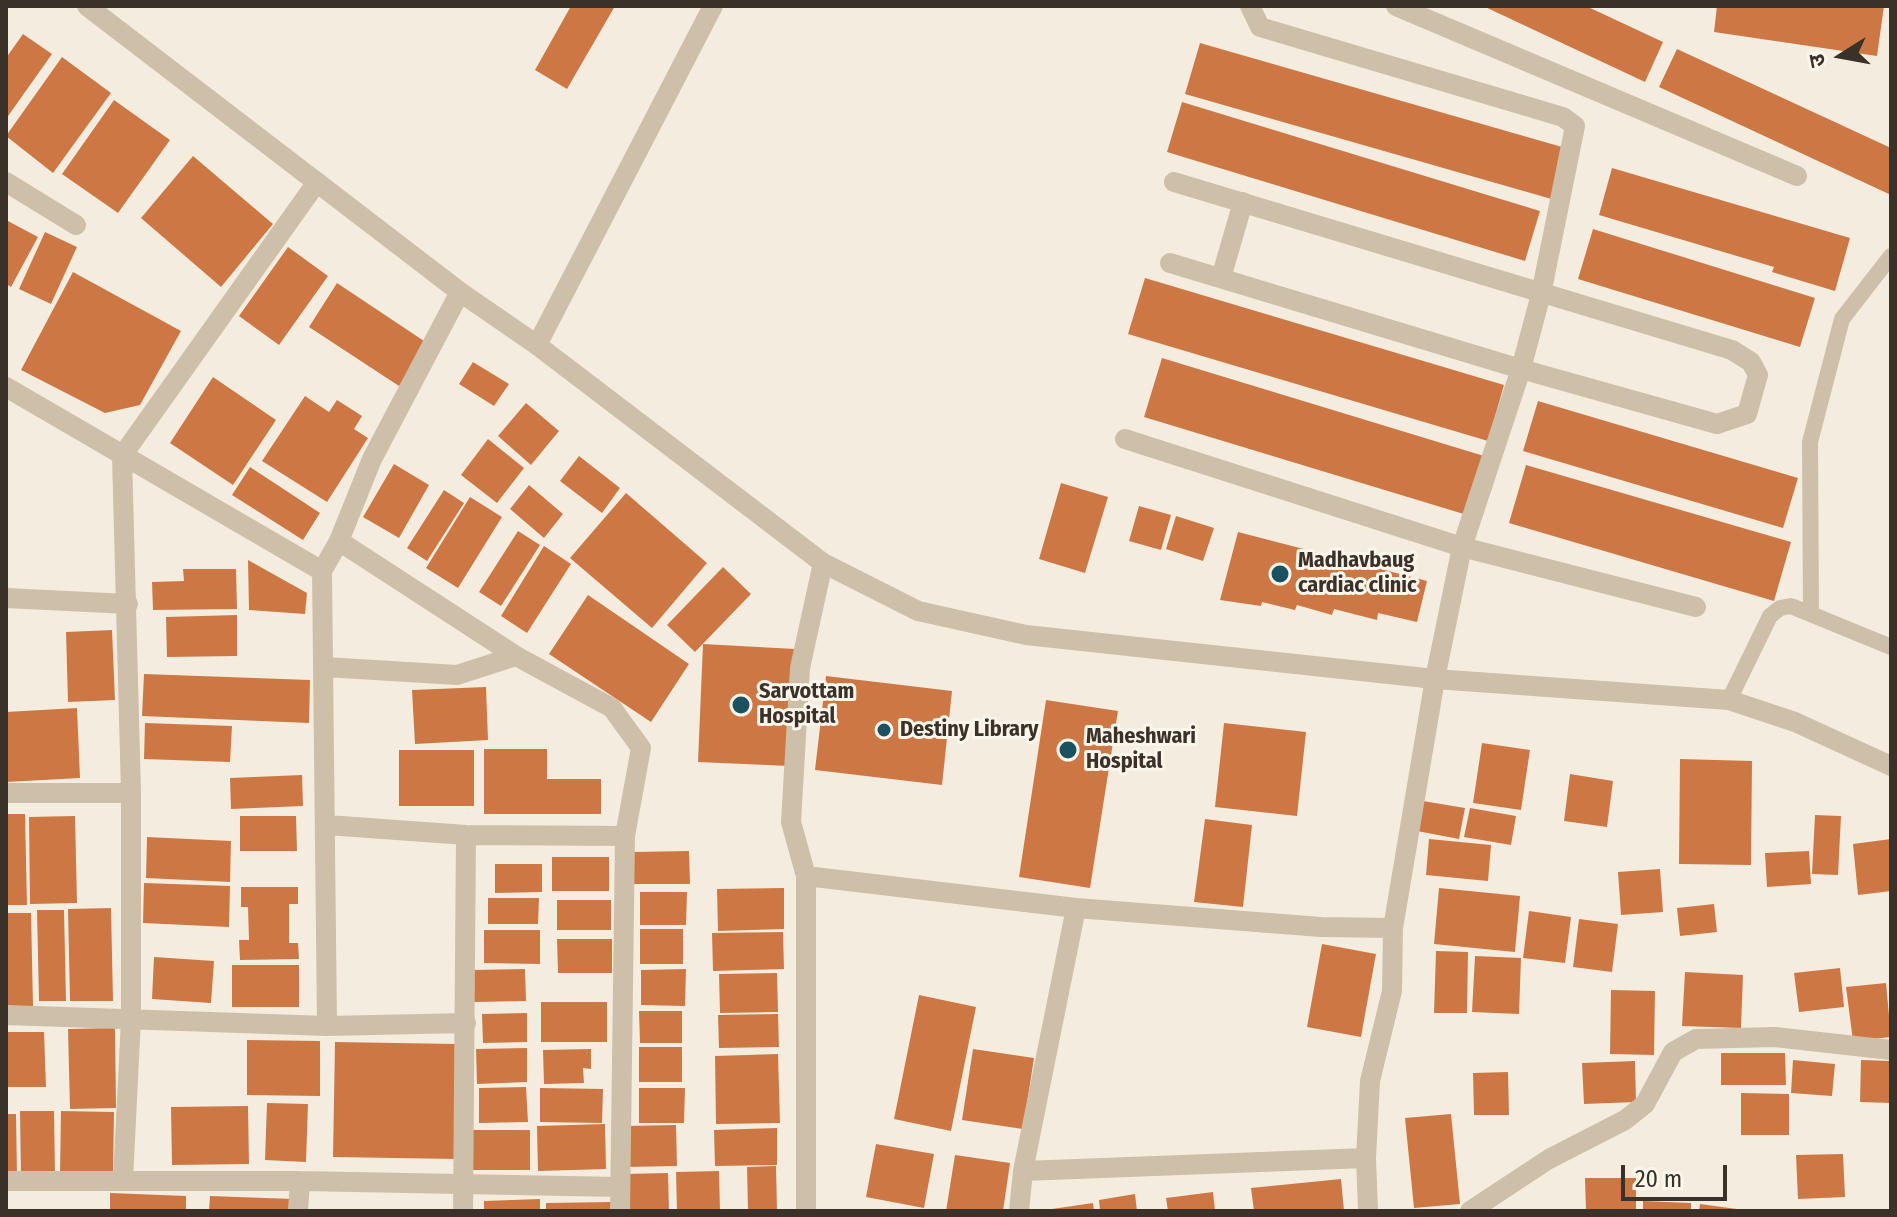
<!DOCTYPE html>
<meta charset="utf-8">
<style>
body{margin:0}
#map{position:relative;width:1897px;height:1217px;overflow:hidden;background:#f4eddf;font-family:"Fira Sans Condensed","Noto Sans Devanagari",sans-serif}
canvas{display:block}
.frame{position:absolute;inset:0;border:8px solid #3a3129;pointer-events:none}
.north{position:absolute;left:1801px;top:16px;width:80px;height:80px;-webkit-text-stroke:6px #fbf6ec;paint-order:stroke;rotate:259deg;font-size:22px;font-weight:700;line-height:32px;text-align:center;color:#3a3129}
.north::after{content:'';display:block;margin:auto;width:28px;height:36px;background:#3a3129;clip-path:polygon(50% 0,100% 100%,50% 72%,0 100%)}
.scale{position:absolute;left:1621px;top:1165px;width:106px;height:36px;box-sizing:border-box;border:4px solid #3a3129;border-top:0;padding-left:10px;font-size:24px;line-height:28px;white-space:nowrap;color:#3a3129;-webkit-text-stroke:6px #fbf6ec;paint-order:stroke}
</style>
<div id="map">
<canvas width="1897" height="1217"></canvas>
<div class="frame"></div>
<div class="north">उ</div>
<div class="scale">20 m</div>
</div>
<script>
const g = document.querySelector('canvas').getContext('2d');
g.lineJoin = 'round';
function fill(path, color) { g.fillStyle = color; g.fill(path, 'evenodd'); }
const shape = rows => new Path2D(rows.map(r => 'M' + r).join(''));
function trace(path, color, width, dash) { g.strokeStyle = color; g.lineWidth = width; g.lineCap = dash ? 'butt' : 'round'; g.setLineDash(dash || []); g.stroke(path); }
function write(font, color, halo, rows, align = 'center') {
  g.font = font + ' "Fira Sans Condensed",sans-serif'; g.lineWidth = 6; g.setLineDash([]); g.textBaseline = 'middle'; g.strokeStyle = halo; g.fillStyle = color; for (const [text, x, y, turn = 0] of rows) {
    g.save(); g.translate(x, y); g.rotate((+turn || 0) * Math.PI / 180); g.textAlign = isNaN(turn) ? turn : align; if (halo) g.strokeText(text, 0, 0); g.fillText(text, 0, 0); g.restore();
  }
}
fill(shape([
 [571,6,615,6,567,89,535,70],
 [1483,6,1586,6,1663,42,1645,82],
 [1717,6,1884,6,1877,56,1714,32],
 [23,34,52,54,6,119,6,58],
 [1200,43,1569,149,1555,200,1185,94],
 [1677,49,1891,148,1891,195,1659,87],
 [62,57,111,93,53,173,6,136],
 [114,100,170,140,118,213,62,174],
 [1182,102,1540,211,1525,261,1167,152],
 [193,156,273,224,221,287,141,218],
 [1612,168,1850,238,1835,291,1772,272,1774,267,1599,215],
 [6,220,38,237,11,287,6,284],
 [1593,229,1815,298,1800,347,1578,279],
 [45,232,77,247,51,304,19,289],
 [288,247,328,276,279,345,239,316],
 [73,272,181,331,140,405,105,413,21,370],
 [1145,278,1504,385,1488,441,1128,334],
 [337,283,427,343,399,386,309,327],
 [1162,358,1484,456,1467,515,1144,417],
 [473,362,509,384,494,406,459,384],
 [213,377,276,420,233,485,170,443],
 [305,396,329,412,337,400,362,416,354,429,368,438,327,502,262,461],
 [1538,401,1798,478,1783,528,1523,451],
 [526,403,559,431,531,465,498,436],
 [488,439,524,468,497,503,461,475],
 [579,456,620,488,602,513,560,481],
 [394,464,429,485,399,538,363,517],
 [1526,465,1791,542,1774,601,1509,523],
 [250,467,320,513,303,540,232,495],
 [1061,483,1108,497,1085,573,1039,559],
 [529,485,563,514,544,538,510,509],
 [444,490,464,503,427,561,407,548],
 [626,493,707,563,652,628,570,558],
 [470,497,502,517,458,588,426,568],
 [1139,506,1171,515,1161,550,1129,541],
 [1176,516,1214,528,1203,561,1166,549],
 [518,531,540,545,501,606,479,592],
 [1238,532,1427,581,1417,622,1378,613,1377,620,1334,609,1332,615,1297,605,1295,610,1262,602,1261,606,1220,600],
 [544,546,571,564,527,633,501,616],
 [248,560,307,593,305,614,249,610],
 [723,567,751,594,695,652,667,625],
 [183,569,236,569,237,609,153,610,152,582,184,581],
 [588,595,689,664,651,722,549,654],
 [237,615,237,656,167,657,166,617],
 [112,630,115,700,68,702,66,632],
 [703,644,795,649,790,766,698,762],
 [144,674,310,680,309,723,142,716],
 [826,676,952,691,942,785,815,770],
 [486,687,488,740,415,744,412,690],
 [1046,700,1118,711,1090,888,1019,877],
 [77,708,80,778,6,782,6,712],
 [145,723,232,726,230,762,144,759],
 [1224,723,1306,732,1297,816,1215,807],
 [1482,743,1530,750,1521,810,1473,803],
 [484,749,547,749,547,779,601,779,601,814,484,814],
 [399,750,474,750,474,806,399,806],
 [1680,759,1752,761,1751,865,1679,864],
 [1570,774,1613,781,1607,827,1564,821],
 [302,775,303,806,231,809,230,778],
 [1423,801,1465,808,1459,839,1417,831],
 [1470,808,1516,816,1511,845,1464,837],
 [6,814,25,814,27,905,6,905],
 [1815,815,1841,816,1838,875,1812,874],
 [75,816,77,903,30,904,29,817],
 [240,816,296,816,297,851,240,851],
 [1205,819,1252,825,1243,907,1194,902],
 [147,837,231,841,230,882,146,878],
 [1429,839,1491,845,1488,881,1426,875],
 [1891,839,1891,891,1858,895,1853,844],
 [689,851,690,884,634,884,633,852],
 [1809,851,1811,884,1767,887,1765,853],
 [552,857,609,857,609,891,552,891],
 [495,864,542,864,542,892,495,893],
 [1660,869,1663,912,1621,915,1618,872],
 [144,883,230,886,229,927,143,923],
 [241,887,298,887,298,904,289,904,289,943,298,943,299,959,240,960,239,940,249,940,248,907,241,907],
 [784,888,784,929,718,931,717,889],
 [1439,888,1520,896,1515,952,1434,944],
 [640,892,687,892,686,925,640,925],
 [488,898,539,898,538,924,488,924],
 [557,900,611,900,611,930,557,930],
 [1714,904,1717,932,1680,936,1677,908],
 [111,908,113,1001,70,1001,68,909],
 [37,910,64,910,66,1001,39,1001],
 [1529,911,1571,917,1565,963,1523,958],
 [6,913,31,913,33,1006,6,1006],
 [1579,919,1618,924,1612,972,1573,967],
 [640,929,683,929,683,964,640,964],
 [484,930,540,930,540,964,484,963],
 [783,932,784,969,713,971,712,933],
 [557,939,612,939,612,973,558,973],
 [1322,944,1376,954,1361,1037,1307,1027],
 [1436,951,1468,952,1467,1013,1434,1013],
 [1475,956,1521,958,1519,1014,1472,1012],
 [154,957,214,961,211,1003,152,999],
 [232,965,299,965,299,1007,232,1007],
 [1840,968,1844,1007,1799,1012,1794,973],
 [525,969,526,1001,473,1002,472,970],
 [686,969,685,1006,641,1005,641,970],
 [1685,972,1743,975,1741,1028,1682,1026],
 [777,973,778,1012,720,1013,719,974],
 [1886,983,1891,1037,1853,1041,1846,987],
 [1611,990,1655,991,1654,1055,1610,1054],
 [919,995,976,1007,951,1131,894,1119],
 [541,1002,607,1002,607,1042,541,1042],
 [639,1011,682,1011,682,1043,640,1043],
 [527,1013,527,1042,483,1043,482,1014],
 [778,1014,779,1047,719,1048,718,1015],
 [115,1028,116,1108,70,1109,68,1029],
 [6,1032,44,1032,46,1087,6,1087],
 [247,1040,320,1041,320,1096,247,1095],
 [335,1042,457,1044,456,1159,333,1157],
 [639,1047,682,1047,682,1082,639,1082],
 [527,1048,527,1082,477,1084,476,1049],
 [591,1049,591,1069,583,1068,584,1083,544,1084,543,1050],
 [973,1049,1034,1058,1023,1129,962,1120],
 [1721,1053,1785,1053,1786,1085,1721,1085],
 [778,1054,780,1123,716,1124,715,1056],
 [1793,1060,1835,1064,1832,1096,1791,1093],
 [1861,1060,1891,1061,1891,1103,1860,1102],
 [1635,1061,1636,1102,1584,1104,1582,1063],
 [1508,1072,1509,1115,1474,1115,1473,1073],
 [526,1087,528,1122,479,1123,479,1088],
 [540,1088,603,1089,602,1123,540,1122],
 [639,1088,685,1088,684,1123,639,1123],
 [1741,1093,1789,1094,1789,1135,1741,1135],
 [267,1103,308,1104,306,1162,265,1160],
 [248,1106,249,1164,172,1165,171,1107],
 [20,1111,54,1111,55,1177,21,1177],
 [61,1111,114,1112,113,1175,60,1174],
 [6,1114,16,1114,17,1177,6,1178],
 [1451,1114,1460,1204,1414,1208,1405,1118],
 [605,1124,606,1169,538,1171,537,1126],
 [676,1125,677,1166,626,1167,625,1126],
 [777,1128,777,1165,715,1166,714,1130],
 [473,1130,530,1130,530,1170,473,1170],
 [876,1144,934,1154,924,1208,866,1197],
 [1843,1154,1845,1197,1798,1199,1796,1155],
 [955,1155,1010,1163,1003,1211,946,1211],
 [776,1166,777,1211,748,1211,747,1167],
 [719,1171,720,1211,677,1211,676,1172],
 [668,1173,669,1211,623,1211,623,1174],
 [1585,1178,1636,1178,1636,1211,1586,1211],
 [1341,1179,1344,1211,1254,1211,1251,1188],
 [1213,1192,1215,1211,1168,1211,1166,1198],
 [110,1193,186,1196,186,1211,110,1211],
 [1135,1194,1137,1211,1100,1211,1099,1200],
 [210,1196,293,1199,292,1211,209,1211],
 [540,1199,540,1211,484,1211,484,1201],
 [1643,1201,1691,1203,1691,1211,1643,1211],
 [611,1202,611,1211,546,1211,546,1203],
 [1093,1203,1094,1211,1052,1211,1052,1209],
 [1700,1204,1737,1209,1737,1211,1699,1211]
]), '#cd7844');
trace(shape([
 [1811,614,1810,442,1842,319,1891,256],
 [1729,700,1770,616,1780,608,1791,606,1891,647]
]), '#cebfa9', 16);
trace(shape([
 [1250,6,1260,27,1563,117,1575,126,1541,294,1521,369,1462,547,1435,679,1393,928,1392,991,1370,1081,1366,1158,1368,1211],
 [1396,6,1797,176],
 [6,182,76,225],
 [1170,263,1521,369,1717,424,1747,414,1758,375,1751,362,1732,350,1174,182],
 [1221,278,1243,202],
 [537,345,713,6],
 [6,387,322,571,327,1026],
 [1125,439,1462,547,1696,607],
 [339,541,516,656,612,708,641,748,625,836,620,1211],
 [322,571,339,541,372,459,460,292],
 [6,598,128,604],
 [325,667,457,675,516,656],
 [6,793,131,793],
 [327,825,466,835,625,836],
 [806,876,1076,908,1321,927,1393,928],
 [6,1015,327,1026,466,1023],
 [1023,1171,1366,1158],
 [123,1180,131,1019,131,793,122,456,317,182],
 [6,1181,300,1181,620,1187],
 [298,1211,300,1181],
 [463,1211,466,835],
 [806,1211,806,876,791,822,800,668,823,563],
 [1019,1211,1023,1171,1076,908],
 [1470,1211,1549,1159,1625,1120,1645,1104,1673,1052,1696,1039,1775,1037,1891,1050]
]), '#cebfa9', 20);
trace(shape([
 [87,6,460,292,537,345,823,563,918,611,1026,635,1435,679,1729,700,1795,722,1891,766]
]), '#cebfa9', 20);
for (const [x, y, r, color] of [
 [1280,574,10,"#1c515f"],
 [741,705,10,"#1c515f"],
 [884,730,8,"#1c515f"],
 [1068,750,10,"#1c515f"]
]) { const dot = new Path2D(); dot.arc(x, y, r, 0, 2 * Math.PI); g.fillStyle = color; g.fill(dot); trace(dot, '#fbf6ec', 3); }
write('bold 22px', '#3a3129', '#fbf6ec', [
 ["Madhavbaug",1298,561],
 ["cardiac clinic",1298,586],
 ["Sarvottam",759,692],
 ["Hospital",759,717],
 ["Destiny Library",900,730],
 ["Maheshwari",1086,737],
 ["Hospital",1086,762]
], 'left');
</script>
